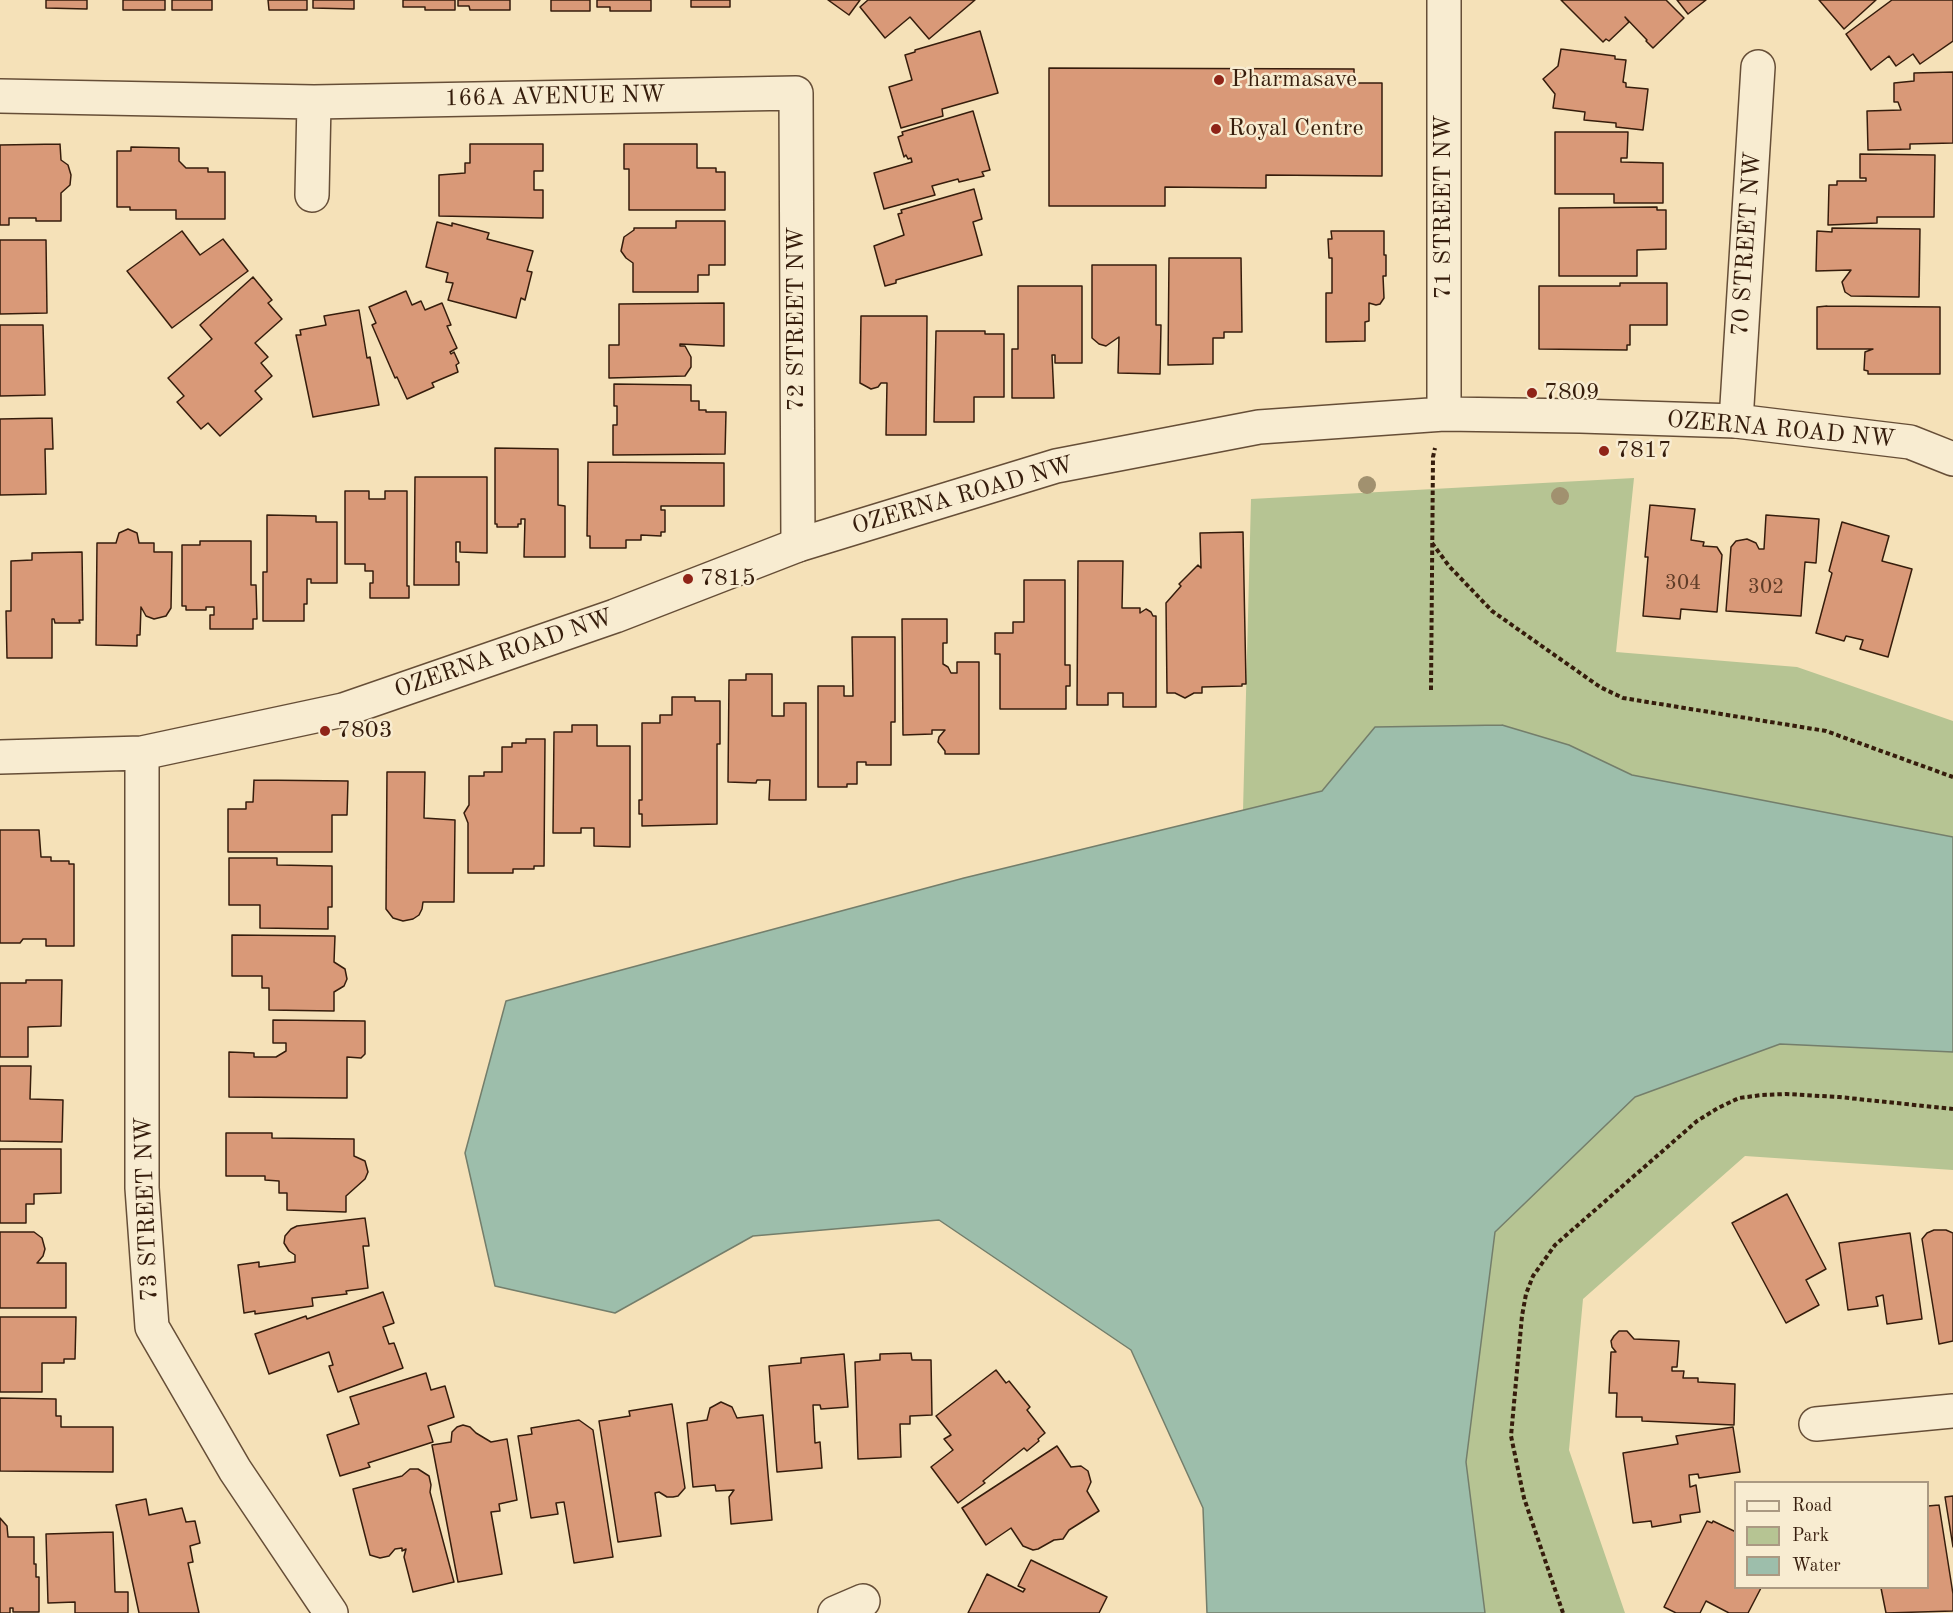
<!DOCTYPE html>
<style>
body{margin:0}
#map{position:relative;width:1953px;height:1613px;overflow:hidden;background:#f5e1b8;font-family:"Old Standard TT",serif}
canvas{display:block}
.legend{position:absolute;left:1734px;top:1481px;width:195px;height:108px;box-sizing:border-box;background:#f8ecd1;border:2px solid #aa9982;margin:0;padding:8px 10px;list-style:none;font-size:18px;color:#361d0c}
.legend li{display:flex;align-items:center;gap:12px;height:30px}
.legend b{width:30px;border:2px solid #aa9982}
</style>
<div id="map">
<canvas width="1953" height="1613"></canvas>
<ul class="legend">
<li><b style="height:8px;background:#f8ecd1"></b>Road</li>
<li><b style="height:16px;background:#b6c493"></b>Park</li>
<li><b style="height:16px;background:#9dbeab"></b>Water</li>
</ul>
</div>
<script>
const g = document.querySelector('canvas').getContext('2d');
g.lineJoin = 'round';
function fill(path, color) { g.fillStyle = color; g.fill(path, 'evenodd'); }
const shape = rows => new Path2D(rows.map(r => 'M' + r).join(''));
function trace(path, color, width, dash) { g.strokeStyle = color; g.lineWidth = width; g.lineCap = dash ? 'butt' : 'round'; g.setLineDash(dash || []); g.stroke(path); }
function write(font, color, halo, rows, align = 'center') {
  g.font = font + ' "Old Standard TT",serif'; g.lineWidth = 5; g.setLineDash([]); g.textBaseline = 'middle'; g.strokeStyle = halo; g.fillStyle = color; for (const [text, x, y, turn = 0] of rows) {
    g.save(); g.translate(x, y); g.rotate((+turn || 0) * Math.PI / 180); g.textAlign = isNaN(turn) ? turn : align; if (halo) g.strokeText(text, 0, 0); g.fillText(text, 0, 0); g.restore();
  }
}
fill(shape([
 [1634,478,1616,652,1797,667,1953,721,1953,1170,1745,1156,1583,1299,1569,1450,1625,1613,1207,1613,1203,1508,1131,1350,939,1220,753,1236,615,1313,495,1286,465,1153,506,1001,1243,811,1251,499]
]), '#b6c493');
const water = shape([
 [1502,725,1569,745,1632,775,1953,837,1953,1052,1780,1044,1635,1097,1495,1232,1466,1462,1485,1613,1207,1613,1203,1508,1131,1350,939,1220,753,1236,615,1313,495,1286,465,1153,506,1001,964,878,1322,791,1375,727,1502,725]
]);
fill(water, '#9dbeab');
trace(water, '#747e6b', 1.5);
const building = shape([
 [46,0,87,0,87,9,46,8,46,0],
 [123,0,165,0,165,10,123,10,123,0],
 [172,0,212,0,212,10,172,10,172,0],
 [268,0,307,0,307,10,269,10,268,0],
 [313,0,354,0,354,9,313,8,313,0],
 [403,0,455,0,455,10,425,10,425,7,403,7,403,0],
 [458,0,510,0,510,10,470,10,469,6,458,6,458,0],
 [551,0,590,0,590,11,551,11,551,0],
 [597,0,651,0,651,11,610,11,610,7,597,7,597,0],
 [691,0,730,0,730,7,691,7,691,0],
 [828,0,860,0,849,15,828,0],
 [868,0,975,0,929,39,910,17,885,38,860,7,868,0],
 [1561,0,1666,0,1684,18,1653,48,1646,41,1647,40,1625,17,1629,22,1609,41,1606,39,1603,42,1561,0],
 [1677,0,1706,0,1688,14,1677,0],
 [1819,0,1876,0,1844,29,1819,0],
 [1892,0,1953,0,1953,41,1920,64,1913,54,1896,66,1889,56,1871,70,1846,34,1892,0],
 [980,31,998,93,942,109,943,116,901,128,889,87,912,80,905,55,915,52,915,50,980,31],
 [1561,49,1615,56,1615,59,1626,60,1623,82,1626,83,1626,87,1648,89,1643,130,1616,127,1616,123,1584,120,1585,112,1553,108,1555,94,1543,79,1558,66,1561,49],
 [1049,68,1354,69,1354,83,1382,83,1382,176,1266,175,1266,188,1165,187,1165,206,1049,206,1049,68],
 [1953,72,1953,143,1910,144,1910,149,1868,150,1867,111,1901,110,1898,102,1894,102,1894,83,1914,81,1914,73,1953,72],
 [973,111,990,170,982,172,984,176,959,182,958,179,932,186,935,195,884,209,874,173,912,162,911,158,908,159,906,155,904,157,898,137,903,135,902,132,973,111],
 [1555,132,1628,132,1627,158,1621,158,1621,162,1663,163,1663,203,1614,203,1614,194,1555,194,1555,132],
 [60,144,61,160,68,165,71,175,70,185,61,193,61,221,36,221,36,218,9,218,9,225,0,225,0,145,60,144],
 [470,144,543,144,543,171,534,171,534,190,543,190,543,218,439,216,439,175,465,173,465,163,470,163,470,144],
 [624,144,697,144,697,168,716,168,716,172,725,172,725,210,629,210,629,169,624,169,624,144],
 [131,147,179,148,179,161,186,168,208,168,208,172,225,172,225,219,176,219,176,210,130,210,130,207,117,207,117,151,131,151,131,147],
 [1860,154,1935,155,1934,217,1877,217,1877,223,1828,225,1829,185,1837,185,1837,181,1866,181,1866,178,1860,178,1860,154],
 [974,189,982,219,973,222,982,255,896,280,896,283,885,286,874,246,904,235,898,214,902,213,901,210,974,189],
 [1657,207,1657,210,1666,210,1666,249,1637,250,1637,276,1559,276,1559,208,1657,207],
 [676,221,725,221,725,265,709,265,709,275,698,275,698,292,633,292,633,263,626,258,621,251,624,237,634,230,634,228,676,228,676,221],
 [437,222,452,226,452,223,489,233,487,239,533,251,527,271,532,272,525,300,521,298,516,318,448,300,453,283,446,282,448,273,426,267,437,222],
 [1832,228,1920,229,1919,297,1851,296,1845,292,1842,282,1851,270,1816,271,1817,231,1832,232,1832,228],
 [182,231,200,255,223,239,248,271,172,328,127,271,182,231],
 [1331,231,1384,231,1384,255,1386,255,1386,276,1383,276,1384,298,1380,304,1376,305,1369,303,1369,321,1365,322,1365,341,1326,342,1326,293,1332,293,1332,258,1329,258,1328,239,1332,239,1331,231],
 [0,240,46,240,47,313,0,314,0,240],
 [1169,258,1241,258,1242,332,1224,332,1224,338,1213,338,1213,364,1168,365,1169,258],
 [1092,265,1156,265,1156,325,1161,325,1160,374,1118,373,1119,337,1106,346,1099,344,1092,338,1092,265],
 [253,277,272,300,268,303,282,319,255,343,268,357,261,363,272,376,255,391,262,399,220,436,208,423,201,429,177,402,184,396,168,378,212,339,200,325,253,277],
 [1620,283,1667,283,1667,325,1630,325,1630,345,1627,345,1627,350,1539,349,1539,286,1620,286,1620,283],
 [1018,286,1082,286,1082,363,1055,363,1055,355,1052,355,1054,398,1012,398,1012,349,1018,349,1018,286],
 [406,291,412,305,421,301,425,310,442,303,451,325,447,326,457,348,450,352,451,354,454,352,459,363,456,365,458,372,432,383,434,387,407,399,397,377,395,378,372,325,376,323,369,307,406,291],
 [724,303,724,346,680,344,680,346,685,346,691,357,691,367,685,376,609,378,609,345,619,345,619,304,724,303],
 [1827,306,1940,307,1940,374,1868,374,1868,371,1864,370,1865,352,1873,349,1817,349,1817,307,1827,306],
 [359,310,367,358,370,357,379,405,313,417,296,335,301,335,300,330,326,325,324,316,359,310],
 [861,316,927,316,926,435,886,435,887,383,881,383,878,387,871,389,860,383,861,316],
 [0,325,43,325,45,395,0,396,0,325],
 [936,331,985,331,985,334,1004,334,1004,397,974,397,974,422,934,422,936,331],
 [614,384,691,385,691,401,699,401,699,410,706,410,706,412,726,412,725,454,613,455,613,425,617,425,617,406,614,406,614,384],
 [52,418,53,449,45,449,46,494,0,495,0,419,52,418],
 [495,448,558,449,558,505,565,506,565,557,524,557,525,519,521,519,521,524,518,524,518,527,497,527,497,524,495,524,495,448],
 [588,462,724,463,724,506,661,506,661,510,665,510,665,532,661,532,661,536,641,535,641,540,626,540,626,548,590,548,590,536,587,536,588,462],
 [415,477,487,477,487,553,460,552,460,542,456,542,456,562,459,562,459,585,414,585,415,477],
 [345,491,369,491,369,499,385,499,385,491,407,491,407,586,409,586,409,598,370,598,370,583,373,583,373,571,365,571,365,564,345,564,345,491],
 [1650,505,1695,509,1691,540,1704,542,1703,546,1717,547,1722,555,1717,612,1681,609,1680,619,1643,616,1648,557,1645,557,1650,505],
 [267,515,316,516,316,522,337,522,337,583,311,583,311,579,307,579,307,604,304,604,304,621,263,621,263,572,267,572,267,515],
 [1766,515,1819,519,1816,563,1805,562,1801,616,1726,611,1731,547,1736,541,1747,539,1756,543,1759,549,1764,549,1766,515],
 [1842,522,1889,536,1882,561,1912,569,1888,657,1860,649,1863,640,1846,636,1844,641,1816,633,1832,573,1829,571,1842,522],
 [128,529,137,533,139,543,154,543,154,552,172,552,171,608,166,616,154,619,146,616,141,607,140,635,137,635,137,646,96,645,97,543,116,543,119,533,128,529],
 [1243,532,1246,684,1242,684,1242,686,1202,687,1202,693,1194,693,1185,698,1175,693,1167,693,1166,603,1181,586,1179,584,1198,565,1201,568,1200,533,1243,532],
 [200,541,251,541,251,585,256,585,257,619,253,619,253,629,210,629,210,615,214,615,214,607,206,607,206,610,186,610,186,606,182,606,182,545,200,545,200,541],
 [82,552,83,620,79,620,80,623,55,623,54,619,52,619,52,658,7,658,6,611,11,611,11,561,32,560,32,553,82,552],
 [1078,561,1123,561,1122,608,1140,608,1140,613,1146,609,1151,612,1153,616,1156,616,1156,707,1123,707,1123,693,1108,693,1108,705,1077,705,1078,561],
 [1024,580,1065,580,1065,665,1070,665,1070,686,1066,686,1066,709,1000,709,1000,654,995,654,995,633,1013,633,1013,622,1024,622,1024,580],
 [902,619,947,619,947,643,943,643,943,664,948,667,951,673,957,673,957,662,979,662,979,754,945,754,945,751,938,742,939,737,945,730,932,730,932,734,903,735,902,619],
 [852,637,895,637,895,722,891,722,891,765,866,765,866,762,857,762,857,784,847,784,847,787,818,787,818,686,844,686,844,696,853,696,852,637],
 [746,674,772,674,772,716,784,716,784,703,806,703,806,800,769,800,770,780,757,780,756,783,728,782,729,680,746,680,746,674],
 [672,697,695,697,695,701,720,701,720,744,717,744,717,824,642,826,642,814,639,814,639,800,642,800,642,723,660,723,660,715,672,715,672,697],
 [572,725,597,725,597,746,630,746,630,847,594,846,594,828,581,828,581,833,553,833,554,732,572,732,572,725],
 [526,739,545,739,544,866,534,866,534,869,513,869,513,873,468,873,468,823,464,813,469,805,469,776,484,776,484,772,502,772,502,747,512,747,512,743,526,743,526,739],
 [387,772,425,772,424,818,455,820,454,902,423,902,422,909,419,915,413,919,403,921,393,918,386,909,387,772],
 [254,780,348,781,347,815,332,815,332,852,228,852,228,809,246,809,246,802,253,802,254,780],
 [0,830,39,830,41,857,51,857,51,861,69,861,69,864,74,864,74,946,46,946,46,939,23,939,20,943,0,943,0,830],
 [229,858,277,858,277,865,332,866,332,907,328,907,328,929,260,928,260,905,229,905,229,858],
 [232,935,335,936,334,962,345,969,347,979,344,986,334,992,334,1011,269,1010,269,988,262,988,262,976,232,976,232,935],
 [26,980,62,980,61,1026,28,1027,28,1057,0,1057,0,983,26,983,26,980],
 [273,1020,365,1021,365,1054,361,1058,347,1057,347,1098,229,1097,229,1052,254,1053,254,1057,276,1057,286,1051,286,1043,273,1043,273,1020],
 [0,1066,31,1066,30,1099,63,1100,62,1142,0,1141,0,1066],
 [226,1133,272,1133,272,1138,354,1139,354,1156,365,1161,368,1172,365,1179,346,1196,346,1212,287,1210,287,1193,279,1193,279,1181,265,1180,265,1176,226,1176,226,1133],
 [0,1149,61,1149,61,1193,34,1194,34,1204,26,1204,26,1223,0,1223,0,1149],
 [1787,1194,1826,1269,1806,1280,1819,1305,1786,1323,1732,1223,1787,1194],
 [365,1218,369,1246,363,1246,368,1288,346,1291,347,1294,312,1298,313,1306,255,1314,255,1311,244,1313,238,1265,259,1262,259,1267,295,1262,295,1255,289,1251,284,1243,285,1236,291,1229,297,1226,365,1218],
 [1934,1230,1946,1230,1953,1233,1953,1341,1939,1344,1922,1239,1927,1233,1934,1230],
 [0,1232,34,1232,42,1238,45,1249,43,1256,37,1263,66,1263,66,1308,0,1308,0,1232],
 [1910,1233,1922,1319,1887,1324,1883,1295,1876,1297,1878,1306,1848,1310,1839,1243,1910,1233],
 [383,1292,394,1323,383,1327,389,1344,394,1343,403,1368,338,1392,329,1366,333,1365,329,1352,269,1374,255,1334,306,1316,307,1319,383,1292],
 [0,1317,76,1317,75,1359,64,1359,64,1363,42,1363,42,1392,0,1392,0,1317],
 [1619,1331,1627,1331,1634,1339,1679,1341,1677,1367,1672,1367,1672,1371,1684,1371,1683,1378,1698,1378,1698,1382,1735,1384,1734,1425,1642,1421,1642,1417,1616,1417,1617,1393,1609,1393,1611,1352,1616,1352,1612,1347,1611,1341,1614,1336,1619,1331],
 [911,1353,912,1360,931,1360,932,1415,910,1416,910,1424,900,1424,901,1457,858,1459,855,1362,880,1360,880,1354,911,1353],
 [844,1354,848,1407,821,1409,820,1405,813,1405,815,1443,820,1442,822,1468,777,1472,769,1366,801,1363,801,1358,844,1354],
 [996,1370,1006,1383,1009,1381,1030,1407,1027,1410,1045,1433,1038,1439,1039,1441,1027,1451,1024,1448,983,1481,985,1483,958,1503,931,1467,953,1450,944,1439,951,1435,936,1416,996,1370],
 [426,1373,431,1390,445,1386,454,1417,428,1426,433,1442,368,1463,370,1467,340,1476,327,1435,359,1424,350,1397,426,1373],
 [0,1398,56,1399,56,1416,61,1416,61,1427,113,1427,113,1472,0,1471,0,1398],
 [721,1402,732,1407,737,1418,763,1415,772,1520,731,1524,729,1497,734,1490,716,1491,715,1485,693,1487,687,1423,707,1420,710,1408,721,1402],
 [672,1404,685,1488,678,1496,673,1497,667,1497,659,1492,655,1493,661,1536,618,1542,599,1421,630,1416,629,1411,672,1404],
 [579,1420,593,1430,613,1557,574,1563,564,1502,556,1503,558,1514,531,1518,518,1436,532,1434,531,1428,579,1420],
 [463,1425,470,1427,476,1433,491,1442,507,1439,517,1500,499,1504,500,1511,491,1512,502,1574,458,1582,432,1445,451,1442,452,1432,457,1427,463,1425],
 [1733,1427,1740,1472,1699,1478,1698,1474,1689,1475,1690,1487,1696,1485,1700,1512,1680,1515,1681,1522,1652,1527,1651,1521,1633,1523,1623,1453,1678,1444,1676,1436,1733,1427],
 [1057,1446,1071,1467,1081,1466,1088,1471,1091,1482,1087,1491,1099,1511,1069,1530,1063,1539,1054,1540,1038,1549,1033,1550,1023,1546,1011,1528,986,1545,962,1508,1057,1446],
 [410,1469,418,1469,429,1476,431,1485,430,1492,454,1582,413,1592,404,1557,406,1549,402,1551,402,1548,395,1549,389,1556,380,1558,370,1555,353,1489,402,1476,410,1469],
 [1953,1496,1953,1547,1945,1497,1953,1496],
 [146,1499,149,1515,182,1508,186,1522,195,1521,200,1543,190,1546,193,1562,188,1563,199,1613,139,1613,116,1505,146,1499],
 [1939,1505,1953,1594,1953,1611,1886,1613,1881,1588,1928,1588,1928,1506,1939,1505],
 [0,1518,7,1526,8,1537,34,1537,34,1564,36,1564,36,1577,39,1577,39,1612,13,1612,13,1608,10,1608,10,1613,0,1613,0,1518],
 [1707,1521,1712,1523,1713,1521,1736,1532,1736,1588,1761,1588,1748,1613,1729,1613,1706,1601,1700,1613,1676,1613,1664,1607,1707,1521],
 [113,1532,115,1592,128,1592,128,1613,75,1613,75,1602,48,1603,46,1534,113,1532],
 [1031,1560,1107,1597,1099,1613,968,1613,987,1574,1023,1592,1025,1589,1018,1586,1031,1560]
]);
fill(building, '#d99978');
trace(building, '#361d0c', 1.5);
const minor = shape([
 [0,96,314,102,796,93,798,545],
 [312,195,314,102],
 [1736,421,1758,67],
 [1816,1424,1953,1411],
 [835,1613,863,1601]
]);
const tertiary = shape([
 [1444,414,1444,0],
 [142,753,142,1188,152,1327,235,1470,331,1613],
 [0,757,142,753,343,710,615,616,798,545,1056,466,1259,427,1444,414,1580,416,1736,421,1910,442,1953,459]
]);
trace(minor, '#664e37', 36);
trace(tertiary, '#664e37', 36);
trace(shape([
 [1432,543,1449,566,1492,611,1600,687,1623,698,1826,731,1953,777],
 [1431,690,1433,457,1435,448],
 [1563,1613,1524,1498,1511,1436,1522,1316,1526,1294,1533,1276,1555,1245,1697,1121,1718,1108,1739,1098,1762,1095,1786,1094,1839,1097,1953,1109]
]), '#361d0c', 4, [4.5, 3]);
trace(minor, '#f8ecd1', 33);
trace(tertiary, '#f8ecd1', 33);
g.fillStyle = '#a1916f';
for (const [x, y] of [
 [1367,485],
 [1560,496]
]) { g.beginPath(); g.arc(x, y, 9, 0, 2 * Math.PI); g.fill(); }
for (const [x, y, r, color] of [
 [1219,80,6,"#8f2418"],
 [1216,129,6,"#8f2418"],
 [1532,393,6,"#8f2418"],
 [1604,451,6,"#8f2418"],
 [688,579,6,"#8f2418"],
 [325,731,6,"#8f2418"]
]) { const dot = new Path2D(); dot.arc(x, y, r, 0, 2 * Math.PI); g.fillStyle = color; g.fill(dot); trace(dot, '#f8ecd1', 2); }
write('21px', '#5f3c27', null, [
 ["304",1683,583],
 ["302",1766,587]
]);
write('24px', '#361d0c', '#f8ecd1', [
 ["Pharmasave",1231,80],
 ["Royal Centre",1228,129],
 ["7809",1544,393],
 ["7817",1616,451],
 ["7815",700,579],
 ["7803",337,731]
], 'left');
write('24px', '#361d0c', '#f8ecd1', [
 ["166A AVENUE NW",555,97,-1],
 ["71 STREET NW",1444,207,-90],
 ["70 STREET NW",1747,244,-86],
 ["72 STREET NW",797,319,-90],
 ["OZERNA ROAD NW",1781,430,5],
 ["OZERNA ROAD NW",963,496,-16],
 ["OZERNA ROAD NW",504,654,-19],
 ["73 STREET NW",147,1209,-92]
]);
</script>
